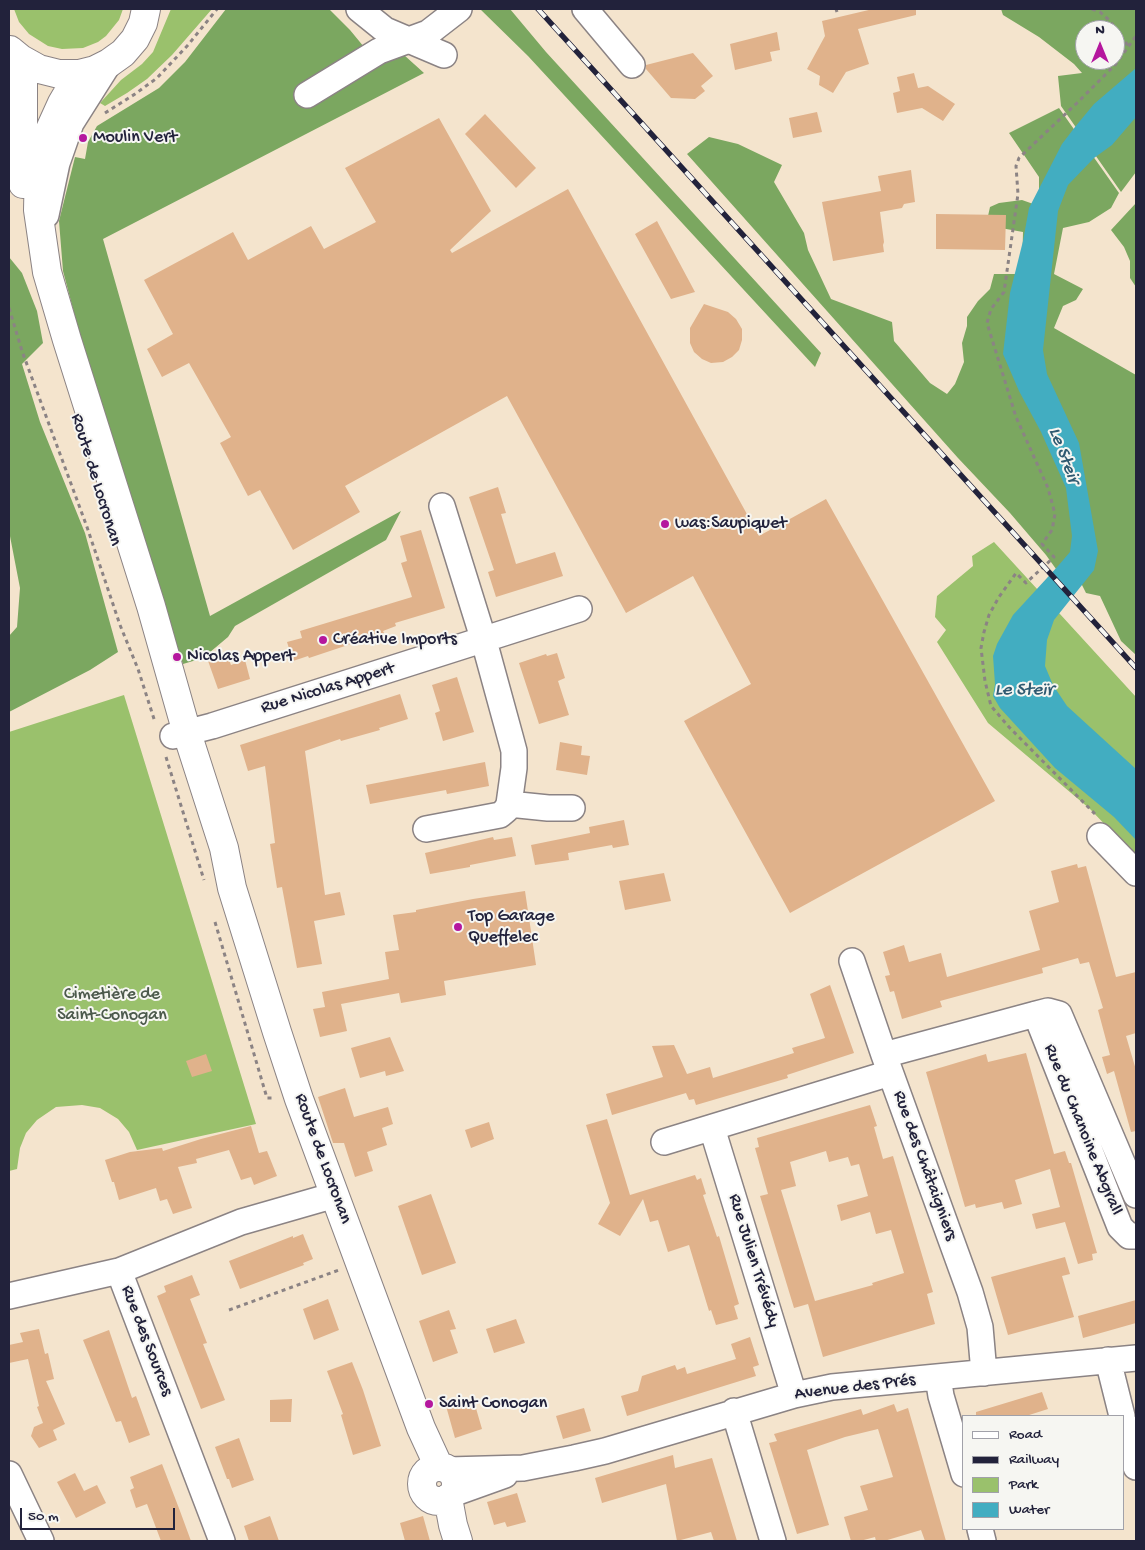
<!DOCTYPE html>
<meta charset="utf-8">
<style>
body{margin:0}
#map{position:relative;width:1145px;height:1550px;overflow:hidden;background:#f4e4cd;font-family:"Gochi Hand",sans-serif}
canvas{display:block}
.frame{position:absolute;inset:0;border:10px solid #22223b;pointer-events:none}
.legend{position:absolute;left:962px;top:1415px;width:162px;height:115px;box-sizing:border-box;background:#f6f6f2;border:1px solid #a1a1a9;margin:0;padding:6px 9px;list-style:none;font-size:15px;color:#22223b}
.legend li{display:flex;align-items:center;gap:10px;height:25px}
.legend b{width:25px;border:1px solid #a1a1a9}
.north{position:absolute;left:1075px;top:20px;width:50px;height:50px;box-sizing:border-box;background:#f6f6f2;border:1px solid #a1a1a9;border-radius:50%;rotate:0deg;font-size:14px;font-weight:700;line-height:20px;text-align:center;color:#22223b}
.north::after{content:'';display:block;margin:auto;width:18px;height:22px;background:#b5179e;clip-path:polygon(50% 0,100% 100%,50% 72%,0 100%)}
.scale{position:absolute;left:20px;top:1508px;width:155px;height:22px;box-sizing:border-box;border:2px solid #22223b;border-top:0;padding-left:6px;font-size:15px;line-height:18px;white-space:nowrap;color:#22223b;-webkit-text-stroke:4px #f6f6f2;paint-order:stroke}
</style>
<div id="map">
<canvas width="1145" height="1550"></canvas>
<div class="frame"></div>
<ul class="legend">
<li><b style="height:6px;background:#fff"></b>Road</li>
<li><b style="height:6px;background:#22223b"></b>Railway</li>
<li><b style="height:14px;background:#9ac16c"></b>Park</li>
<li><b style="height:14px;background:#42adc1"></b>Water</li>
</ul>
<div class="north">N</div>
<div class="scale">50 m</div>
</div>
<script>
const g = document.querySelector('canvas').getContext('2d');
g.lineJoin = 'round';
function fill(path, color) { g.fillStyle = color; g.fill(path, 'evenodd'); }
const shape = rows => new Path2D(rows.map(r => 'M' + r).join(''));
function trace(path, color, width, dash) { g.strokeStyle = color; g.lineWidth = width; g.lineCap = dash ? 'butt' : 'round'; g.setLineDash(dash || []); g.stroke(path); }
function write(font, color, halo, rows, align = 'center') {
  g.font = font + ' "Gochi Hand",sans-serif'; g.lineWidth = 4; g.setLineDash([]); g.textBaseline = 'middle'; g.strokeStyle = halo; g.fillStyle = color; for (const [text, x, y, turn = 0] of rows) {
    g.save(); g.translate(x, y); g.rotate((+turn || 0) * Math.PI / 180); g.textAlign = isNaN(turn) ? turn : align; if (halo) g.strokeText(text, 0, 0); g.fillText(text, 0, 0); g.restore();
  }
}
fill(shape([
 [14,9,123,9,119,20,106,36,98,42,83,48,62,49,48,46,29,34,19,22],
 [171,9,212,9,172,55,147,79,127,93,105,106,100,103,121,80,142,64,153,52],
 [994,542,1136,697,1136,857,1090,809,988,723,937,642,946,630,935,617,937,596,973,566,972,556],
 [124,695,256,1124,137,1150,129,1132,118,1119,100,1108,82,1105,56,1107,37,1120,26,1133,20,1148,17,1169,9,1171,9,732]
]), '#9ac16c');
fill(shape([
 [226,9,329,9,350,30,364,47,381,59,404,55,424,73,103,239,210,616,401,511,386,540,235,626,228,637,203,658,183,664,164,615,106,434,63,271,59,221,75,157,85,159,88,142,97,126,159,88,185,62],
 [480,9,510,9,546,52,821,353,815,367,528,56],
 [1001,9,1136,9,1136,172,1121,192,1061,106,1058,76,1082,73,1074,64,1039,37,1003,15],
 [1085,30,1115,30,1115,60,1085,60],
 [1059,108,1119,193,1111,208,1089,222,1063,228,1054,274,1083,289,1076,300,1063,306,1054,328,1136,375,1136,655,1121,641,1100,596,1086,593,1077,575,1056,569,1046,555,1010,513,958,458,687,154,709,137,738,144,782,165,774,182,804,233,808,250,831,299,892,322,894,341,930,383,947,394,955,384,964,362,962,343,967,326,967,317,978,301,990,289,994,274,1022,274,1023,232,995,227,988,216,990,207,999,203,1022,200,1039,206,1039,177,1009,133],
 [1136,203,1136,287,1130,278,1130,261,1124,247,1111,230],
 [9,257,22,273,37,311,43,343,22,364,40,422,85,533,118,652,90,670,9,712,9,636,17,627,20,588,9,531]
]), '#7ba760');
fill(shape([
 [1136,68,1136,117,1112,145,1094,158,1068,185,1058,211,1043,350,1047,374,1079,443,1098,551,1094,570,1054,620,1047,640,1045,666,1053,685,1067,706,1136,769,1136,840,1114,817,1055,768,1000,708,993,696,995,684,993,656,997,644,1013,615,1058,566,1070,552,1072,536,1066,488,1041,432,1019,391,1003,354,1010,293,1023,241,1029,208,1062,144,1075,127,1094,104]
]), '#42adc1');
fill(shape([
 [873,9,916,9,916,15,858,29,869,64,846,72,833,93,819,85,820,76,807,69,825,36,822,21],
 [777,32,780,50,770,52,772,61,735,70,730,44],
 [693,53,713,76,701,86,705,91,695,99,671,98,646,69,646,65],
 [914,73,918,88,928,86,955,104,943,121,922,108,897,113,893,93,900,91,897,77],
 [817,112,822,132,793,138,789,118],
 [485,114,536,168,516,188,465,134],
 [439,118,491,211,450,250,452,253,568,189,759,536,826,499,995,801,790,913,684,721,751,684,693,576,626,613,507,396,345,486,360,512,293,550,260,490,248,496,220,443,231,437,189,363,162,377,147,349,173,334,144,280,233,232,248,260,311,226,324,249,376,222,345,168],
 [911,170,915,202,904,204,902,208,880,212,884,242,883,245,884,252,833,261,822,202,881,191,878,176],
 [936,214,1006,215,1005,250,936,249],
 [657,221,695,292,671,299,635,234],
 [704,304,728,312,736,319,742,329,742,340,739,350,732,357,723,362,711,363,702,359,694,352,690,343,690,328],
 [498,487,506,513,501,514,516,564,555,552,563,576,496,597,488,572,494,570,469,497],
 [421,530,445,608,395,623,396,626,383,631,384,633,309,658,308,656,293,661,287,642,302,638,300,631,412,597,401,563,407,561,400,536],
 [226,652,231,665,245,660,250,679,218,689,207,658],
 [557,653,565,678,558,681,569,715,539,724,519,663,546,654,547,656],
 [457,677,474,732,443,741,435,713,440,711,432,685],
 [400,694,408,719,379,728,380,730,341,741,340,739,305,751,325,895,340,892,345,915,314,921,322,964,297,968,282,887,277,888,270,844,275,843,265,766,248,771,240,745],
 [560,742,582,746,581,755,590,756,587,775,556,770],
 [485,762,489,786,447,794,446,790,370,804,366,785],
 [624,820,629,845,613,848,612,845,568,853,569,860,535,865,531,845,590,833,589,827],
 [493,837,494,840,512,837,516,856,470,865,470,867,430,874,425,853],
 [1077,864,1078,868,1086,866,1116,977,1136,972,1136,1033,1126,1036,1136,1070,1136,1131,1131,1132,1114,1071,1107,1074,1102,1057,1110,1055,1098,1010,1103,1008,1089,962,1080,964,1078,958,1042,968,1043,973,940,1001,942,1007,902,1019,894,991,890,992,885,976,890,975,883,952,904,945,909,962,941,953,947,977,1040,950,1029,911,1059,902,1051,871],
 [664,873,671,901,625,910,619,881],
 [525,891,536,965,444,981,446,995,401,1003,399,993,341,1004,347,1031,320,1037,313,1009,325,1007,322,992,389,979,385,952,399,950,393,915,416,912,416,910,473,899],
 [830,985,854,1053,787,1075,788,1078,696,1105,694,1099,689,1100,686,1093,612,1115,606,1094,663,1077,652,1046,674,1045,687,1074,710,1067,713,1078,794,1053,792,1048,825,1038,810,994],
 [390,1037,404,1071,386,1076,385,1071,360,1078,351,1048],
 [1026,1053,1054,1154,1065,1151,1069,1163,1071,1163,1097,1253,1092,1254,1093,1260,1078,1264,1065,1222,1036,1229,1032,1214,1060,1207,1050,1169,1015,1180,1022,1204,1004,1209,1002,1202,976,1208,975,1204,965,1207,926,1072,986,1054,988,1062],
 [206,1054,212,1071,192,1077,186,1061],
 [345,1088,354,1117,388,1107,393,1124,382,1128,387,1145,367,1152,373,1171,355,1177,344,1143,333,1143,318,1097],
 [870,1105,877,1126,874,1127,883,1159,893,1156,919,1245,933,1292,927,1294,935,1324,823,1357,808,1304,794,1308,760,1196,768,1194,755,1148,759,1147,757,1138],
 [826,1151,829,1162,848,1157,851,1166,859,1164,868,1196,837,1205,841,1221,870,1212,876,1234,891,1230,904,1273,872,1283,873,1285,815,1301,781,1190,796,1186,790,1162],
 [607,1119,630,1195,695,1175,697,1180,701,1178,706,1194,703,1195,717,1237,719,1236,739,1304,734,1306,738,1319,716,1325,711,1310,709,1311,689,1245,668,1252,658,1220,650,1222,643,1199,620,1236,598,1224,610,1203,586,1125],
 [489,1122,494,1139,471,1148,465,1130],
 [251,1126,259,1153,267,1151,277,1176,254,1185,251,1177,241,1180,229,1150,196,1159,197,1163,178,1167,192,1208,173,1214,167,1199,160,1201,156,1188,119,1200,114,1182,112,1182,105,1160,130,1152,162,1148,163,1151,201,1139],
 [431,1194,456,1263,422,1275,398,1206],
 [303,1234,313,1259,303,1263,304,1265,240,1289,229,1261,293,1236,293,1238],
 [1065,1257,1070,1274,1062,1276,1074,1317,1008,1335,991,1277],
 [192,1275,200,1295,190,1299,207,1343,203,1344,225,1400,201,1409,157,1296,166,1292,164,1286],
 [328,1299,339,1330,314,1340,303,1309],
 [1136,1300,1136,1323,1083,1338,1078,1316],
 [449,1310,456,1329,450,1330,458,1353,433,1362,419,1321],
 [516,1319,525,1343,494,1353,486,1329],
 [39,1329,45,1354,48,1353,54,1379,46,1381,65,1424,53,1430,57,1440,39,1448,31,1436,34,1427,43,1423,37,1407,39,1406,28,1359,9,1363,9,1345,23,1342,20,1333],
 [109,1330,132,1398,136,1396,150,1435,129,1443,121,1421,116,1422,83,1340],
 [750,1337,759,1365,753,1367,756,1376,627,1416,621,1396,638,1391,642,1376,675,1365,677,1370,685,1367,687,1374,736,1359,731,1344],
 [352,1362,363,1390,381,1446,353,1455,341,1415,343,1414,327,1371],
 [1042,1392,1048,1409,1026,1416,976,1416,976,1412],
 [473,1398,482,1429,455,1438,446,1406],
 [292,1399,291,1422,270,1422,270,1400],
 [894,1404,897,1412,908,1408,946,1541,925,1541,921,1530,884,1541,876,1541,875,1537,860,1541,851,1541,844,1517,868,1510,860,1486,893,1477,878,1429,845,1437,807,1450,829,1525,797,1534,769,1443,777,1441,774,1434,861,1409,863,1415],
 [584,1408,591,1431,563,1439,556,1416],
 [239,1438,254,1480,232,1488,229,1479,227,1479,215,1447],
 [673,1455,675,1468,712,1458,737,1541,714,1541,711,1532,677,1541,666,1484,602,1503,595,1478],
 [162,1464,180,1511,191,1541,161,1541,147,1504,136,1508,130,1490,134,1488,130,1477],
 [75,1473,84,1491,97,1485,106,1503,76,1518,57,1482],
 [517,1493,526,1522,507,1527,505,1522,494,1525,487,1502],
 [270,1516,279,1541,249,1541,244,1526],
 [423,1516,430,1541,405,1541,400,1523]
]), '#e0b28b');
const minor = shape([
 [359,9,385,30,444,55],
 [585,9,632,65],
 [307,95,379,51,428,33,459,9],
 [46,215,57,163,71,123,109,63],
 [173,736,212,726,579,609],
 [509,804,548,808,572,808],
 [426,829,500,815,506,810,509,804,514,768,514,751,510,736,484,641,442,506],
 [1100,836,1136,873],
 [852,961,884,1055,970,1292,980,1327,984,1373],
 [1036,1014,1120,1227,1129,1236,1136,1236],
 [884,1055,1036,1014,1048,1011,1059,1014,1136,1195],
 [712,1128,794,1395],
 [664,1142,890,1073],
 [119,1271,222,1541],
 [9,1296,119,1271,241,1222,335,1195],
 [1108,1360,1122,1416],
 [938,1377,941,1396,964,1474],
 [734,1411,773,1541],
 [1124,1423,1136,1467],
 [448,1470,523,1468,574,1458,605,1451,794,1395,832,1387,1136,1358],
 [9,1474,41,1541],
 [452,1494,505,1475],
 [980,1529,983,1541]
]);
const major = shape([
 [10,50,21,59,39,69,59,74,79,74,95,70,109,63,123,53,135,39,143,23,146,9],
 [21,59,23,79,23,184],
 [79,74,62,103,47,136,39,166,38,210,47,272,67,340,151,606,187,733,224,848,232,888,277,1032,299,1099,421,1428,439,1467],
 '422 1484a17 17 0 1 1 34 0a17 17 0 1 1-34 0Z',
 [448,1498,453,1525,458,1541]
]);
trace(minor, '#8b8384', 28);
trace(major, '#8b8384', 30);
trace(shape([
 [836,9,837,12],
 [1092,9,1100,12,1110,21,1129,47],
 [105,113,135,94,157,78,188,45,217,9],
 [9,308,22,351,87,527,120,625,138,669,155,722],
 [166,757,204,880],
 [1095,814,1009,727,991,706,985,681,981,648,984,632,989,615,999,597,1016,573,1026,583,1054,557,1042,544,1052,530,1055,514,1048,488,1016,417,987,323,991,309,1004,292,1018,194,1016,166,1019,158,1077,103,1115,65,1136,36],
 [215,922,267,1098,275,1098],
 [229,1310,339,1270]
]), '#8b8384', 3, [4, 4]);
trace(minor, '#fff', 25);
trace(major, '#fff', 28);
const rail = shape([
 [538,9,1136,668]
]);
trace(rail, '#22223b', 5.5);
trace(rail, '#f6f6f2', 4, [11]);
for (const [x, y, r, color] of [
 [83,138,5,"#b5179e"],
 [665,524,5,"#b5179e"],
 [323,640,5,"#b5179e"],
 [177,657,5,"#b5179e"],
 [458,927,5,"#b5179e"],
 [429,1404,5,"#b5179e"]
]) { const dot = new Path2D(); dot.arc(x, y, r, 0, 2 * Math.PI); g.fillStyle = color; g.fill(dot); trace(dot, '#f6f6f2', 2); }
write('18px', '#22223b', '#f6f6f2', [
 ["Moulin Vert",93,138],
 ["was:Saupiquet",675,524],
 ["Créative Imports",333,640],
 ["Nicolas Appert",187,657],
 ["Top Garage",468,917],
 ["Queffelec",468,938],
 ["Saint Conogan",439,1404]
], 'left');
write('18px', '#22223b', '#f6f6f2', [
 ["Route de Locronan",95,480,73],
 ["Rue Nicolas Appert",328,689,-17],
 ["Rue du Chanoine Abgrall",1082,1130,68],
 ["Route de Locronan",322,1159,70],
 ["Rue des Châtaigniers",924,1166,70],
 ["Rue Julien Trévédy",753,1261,73],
 ["Rue des Sources",146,1341,69],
 ["Avenue des Prés",855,1388,-7]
]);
write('18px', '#4c5a4c', '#f6f6f2', [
 ["Cimetière de",112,995],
 ["Saint-Conogan",112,1016]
]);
write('italic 19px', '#2f5a71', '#f6f6f2', [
 ["Le Steir",1063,456,69],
 ["Le Steïr",1024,691]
]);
</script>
